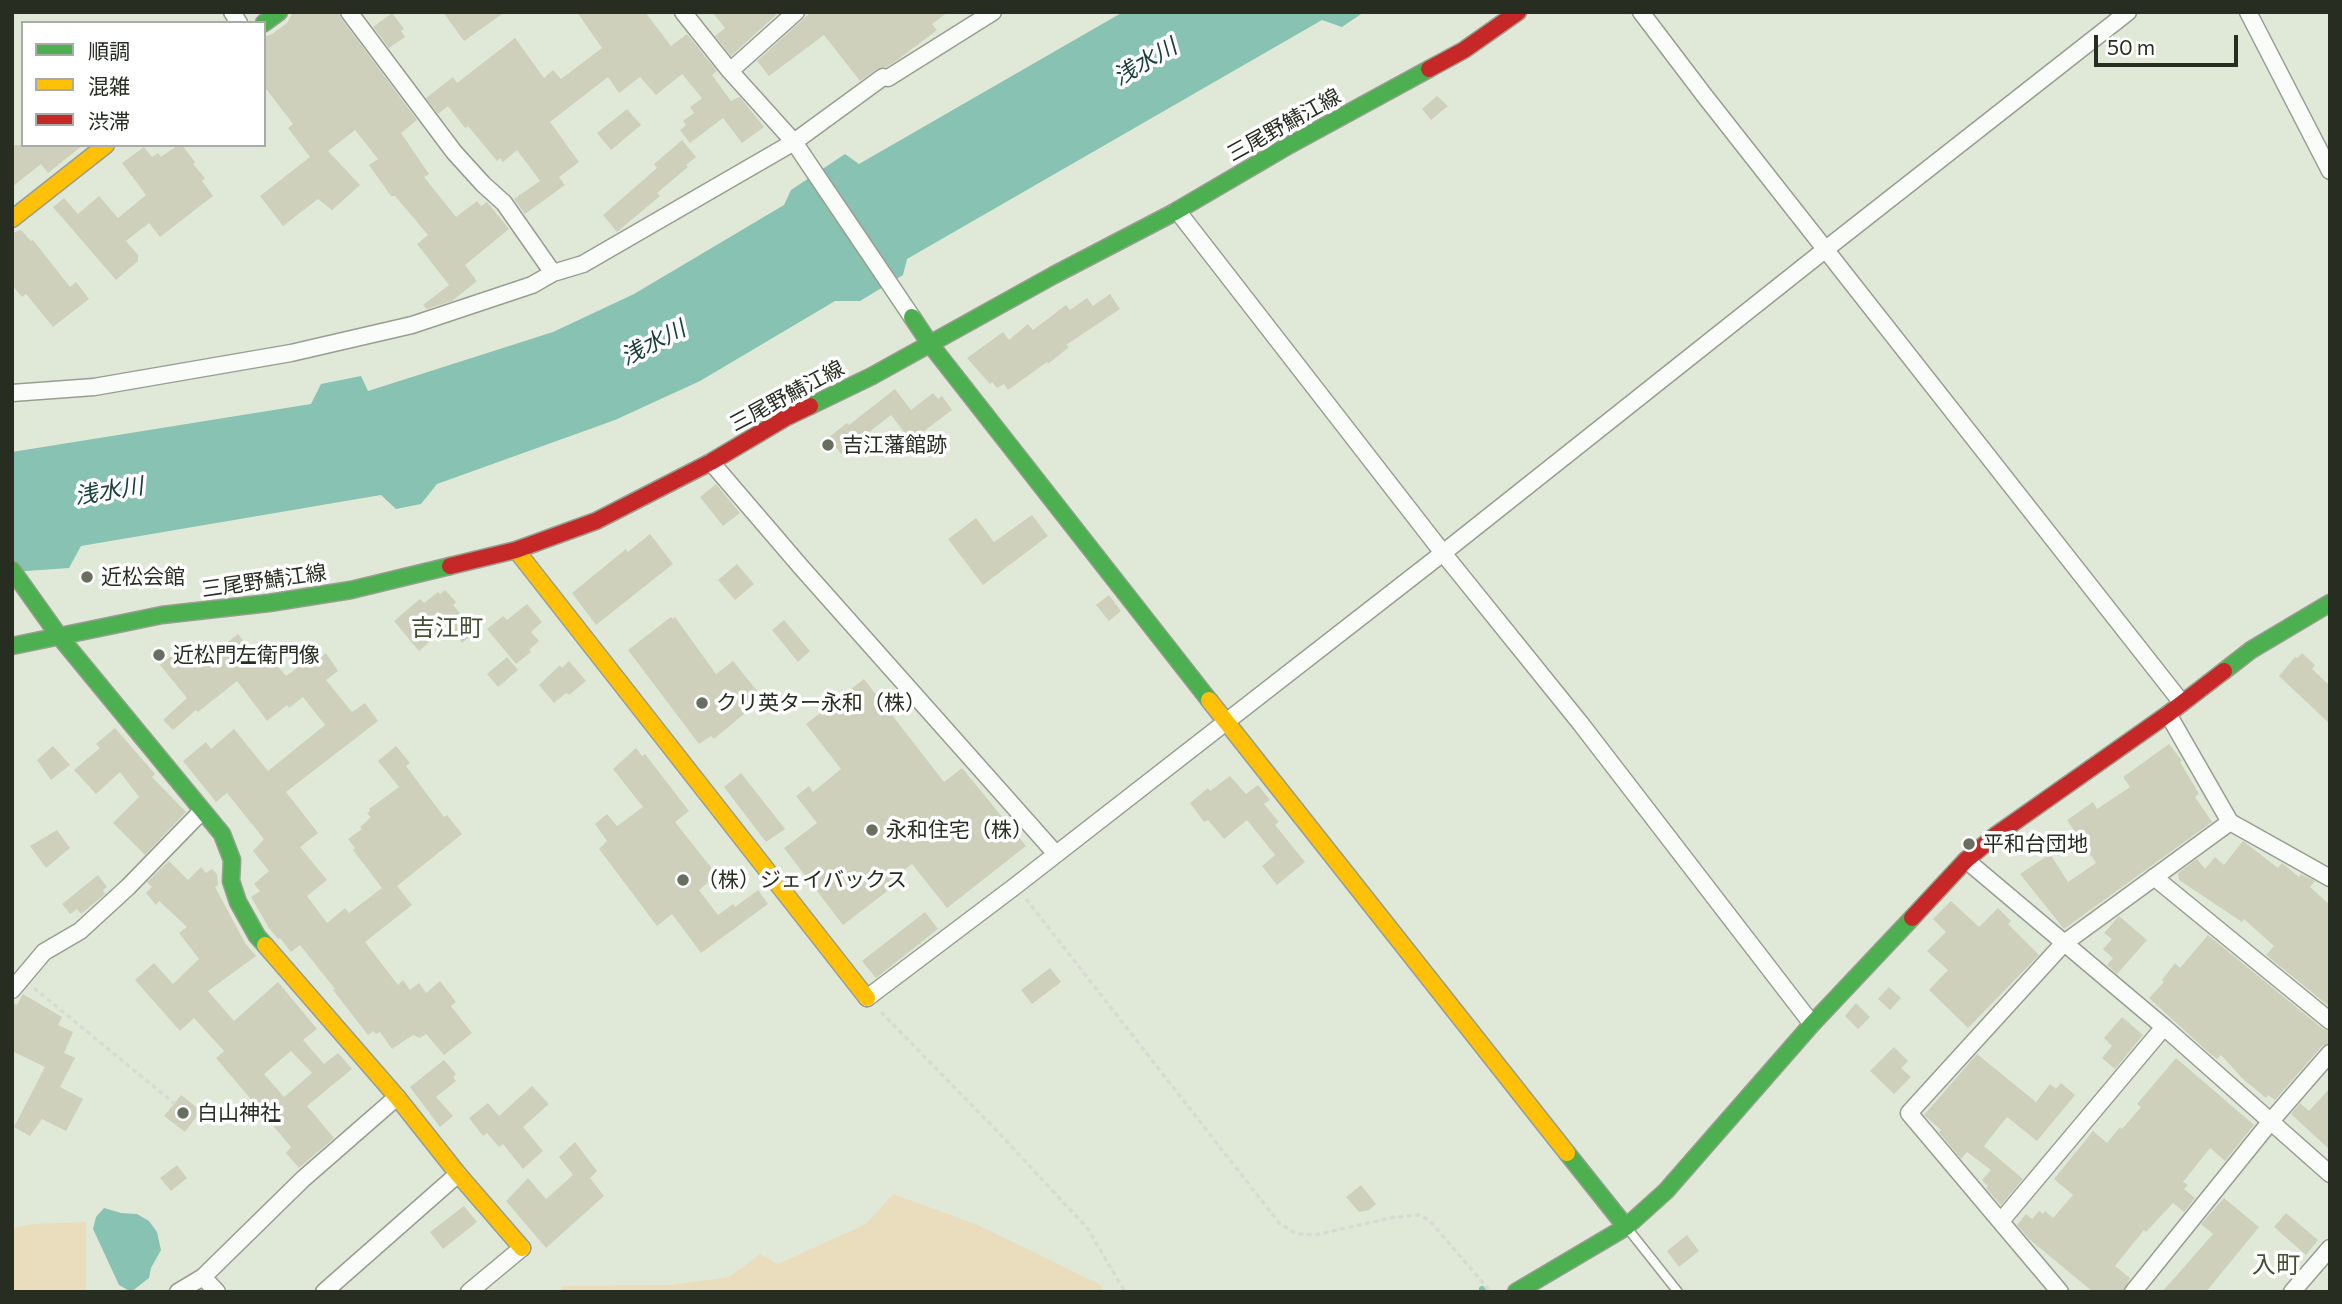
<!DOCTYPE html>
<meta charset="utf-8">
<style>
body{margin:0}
#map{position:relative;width:2342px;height:1304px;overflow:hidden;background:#e0e9d7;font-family:Commissioner,"Noto Sans JP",sans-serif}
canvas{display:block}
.frame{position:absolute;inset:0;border:14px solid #272d20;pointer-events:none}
.legend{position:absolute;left:21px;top:21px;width:245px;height:126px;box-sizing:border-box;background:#fff;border:2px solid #a9aba6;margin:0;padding:9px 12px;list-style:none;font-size:21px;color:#272d20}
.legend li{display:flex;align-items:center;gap:14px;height:35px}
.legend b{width:35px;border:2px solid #a9aba6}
.scale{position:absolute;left:2094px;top:35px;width:144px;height:32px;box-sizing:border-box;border:4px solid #272d20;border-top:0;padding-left:9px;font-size:21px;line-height:24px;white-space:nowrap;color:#272d20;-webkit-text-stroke:5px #fff;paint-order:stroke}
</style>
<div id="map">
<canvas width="2342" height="1304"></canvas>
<div class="frame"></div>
<ul class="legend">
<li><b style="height:9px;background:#4caf50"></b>順調</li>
<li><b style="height:9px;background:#ffc107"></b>混雑</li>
<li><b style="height:9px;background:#c62828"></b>渋滞</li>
</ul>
<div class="scale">50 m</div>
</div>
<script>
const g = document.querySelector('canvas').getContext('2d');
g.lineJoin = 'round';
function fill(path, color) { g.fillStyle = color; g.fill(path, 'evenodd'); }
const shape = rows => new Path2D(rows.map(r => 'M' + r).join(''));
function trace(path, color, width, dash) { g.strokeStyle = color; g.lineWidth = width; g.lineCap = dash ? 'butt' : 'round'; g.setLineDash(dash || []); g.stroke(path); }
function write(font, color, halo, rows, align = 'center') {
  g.font = font + ' Commissioner,"Noto Sans JP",sans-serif'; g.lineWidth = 7; g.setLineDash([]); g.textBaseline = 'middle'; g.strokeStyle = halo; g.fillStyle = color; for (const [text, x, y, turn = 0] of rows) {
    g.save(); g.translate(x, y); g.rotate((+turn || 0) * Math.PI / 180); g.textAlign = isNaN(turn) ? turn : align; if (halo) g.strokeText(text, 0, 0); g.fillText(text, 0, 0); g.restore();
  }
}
fill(shape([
 [893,1194,978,1225,1099,1284,1105,1292,558,1292,564,1286,671,1285,729,1277,760,1254,778,1264,866,1224],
 [86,1222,86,1292,12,1292,12,1228,33,1224]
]), '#e9ddbe');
fill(shape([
 [1123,12,1364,12,1342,27,1322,20,907,259,903,275,860,301,835,301,700,381,615,420,437,484,421,504,396,509,381,495,81,546,69,568,12,572,12,452,311,404,321,384,361,376,368,391,553,332,634,294,784,205,791,190,845,154,859,164],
 [104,1208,121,1213,137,1214,149,1221,157,1232,161,1250,151,1268,149,1278,131,1292,119,1285,93,1229,96,1217]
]), '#88c2b2');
trace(shape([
 [1482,1289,1484,1292]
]), '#88c2b2', 6);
fill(shape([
 [293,12,338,12,341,18,417,120,401,133,429,174,424,177,456,217,477,201,481,206,487,202,509,229,465,265,477,281,452,301,427,309,423,305,449,285,417,244,428,235,395,196,391,196,369,165,378,159,355,130,328,151,360,185,332,210,318,199,283,226,260,196,310,157,288,128,293,124,264,86,264,37,272,34,287,23],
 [443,12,505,12,464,41],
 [577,12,645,12,671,46,687,34,717,71,712,75,731,101,740,97,764,127,742,143,723,118,690,143,680,130,686,125,683,121,694,113,690,107,702,98,682,74,656,95,640,77,619,93,608,77,550,122,579,162,559,177,565,185,525,214,514,199,540,181,517,150,503,162,500,158,497,161,468,126,465,128,448,106,438,114,426,98,453,77,457,83,515,38,544,78,553,70,561,79,602,48],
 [712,12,774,12,776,15,731,56,715,36,725,28],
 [811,12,948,12,932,24,937,30,896,61,886,67,877,69,860,81,824,35,769,76,757,61],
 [392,13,404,29,401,31,405,37,389,48,373,27],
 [1437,96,1448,106,1431,120,1422,109],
 [627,109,641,125,611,150,597,133],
 [682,140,696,157,686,165,688,167,657,193,660,196,617,232,603,215,657,168,654,164],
 [12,145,83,145,48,173,41,164,12,187],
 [178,145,182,145,195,162,193,164,205,178,202,181,213,196,160,237,149,223,126,241,138,255,138,261,116,280,53,207,64,198,78,214,99,196,118,218,146,195,122,163,144,147,152,157,158,153,161,157],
 [21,230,31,241,33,240,70,287,76,282,89,299,53,327,26,294,22,297,12,285,12,233],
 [1110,294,1120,309,1066,345,1069,347,1048,364,1047,362,1008,390,1004,384,997,388,992,382,990,384,967,358,1003,332,1009,340,1028,324,1033,330,1066,305,1070,310,1087,298,1093,306],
 [895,389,911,410,933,393,938,399,942,396,952,410,911,441,891,415,841,454,829,437,847,423,849,425],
 [716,484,740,513,723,526,700,497],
 [1032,515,1048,536,983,585,948,539,976,518,994,542],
 [650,534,673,564,596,625,572,593,626,549,628,552],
 [737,564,754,584,735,600,718,580],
 [445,590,456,602,453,605,476,631,462,643,449,625,419,651,394,621,420,599,424,603,438,592,440,594],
 [1109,595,1121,611,1109,621,1096,605],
 [527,604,542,622,531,632,539,641,529,650,531,652,516,664,487,629,503,616,507,620],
 [671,617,673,619,675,617,716,674,733,661,758,692,741,707,745,713,714,739,711,736,699,744,628,650],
 [784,620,810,651,798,662,772,630],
 [238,634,257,659,266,652,286,676,312,657,315,661,326,653,338,671,326,680,352,712,365,703,378,721,286,792,318,833,300,847,327,880,307,896,327,923,345,908,349,913,382,888,353,850,355,848,348,839,362,829,360,827,371,817,367,813,370,811,369,809,399,787,378,761,396,746,410,763,406,766,444,817,447,815,462,834,397,886,412,905,365,942,398,985,403,980,410,990,419,983,426,993,440,981,456,1002,451,1006,472,1033,444,1055,426,1034,420,1038,413,1035,392,1049,380,1032,376,1034,373,1031,368,1035,333,990,335,989,300,945,291,952,280,938,278,939,269,928,251,897,260,891,254,884,269,871,253,851,264,839,227,793,216,802,183,761,206,742,211,749,234,729,268,771,325,725,303,697,289,708,287,705,267,721,237,681,198,712,196,710,173,730,163,720,187,698,160,665,180,649,187,657,201,645,210,656],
 [2302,653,2315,665,2312,669,2330,686,2330,724,2279,676,2295,657,2297,658],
 [507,657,518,670,498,687,487,674],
 [569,661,586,681,569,695,566,693,554,703,539,685,560,665,562,668],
 [864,679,944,782,962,768,1026,846,947,908,912,864,886,884,890,889,843,925,784,848,817,823,796,796,809,786,813,792,841,769,806,724],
 [115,728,155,774,152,777,186,812,145,855,113,823,139,797,120,772,96,794,74,770,100,748,96,744],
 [2169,744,2182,761,2180,762,2199,794,2195,797,2212,822,2064,929,2020,874,2050,854,2068,882,2096,863,2067,820,2093,802,2097,809,2130,787,2123,777],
 [53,746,70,765,51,780,37,760],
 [636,748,642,756,645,754,689,811,675,822,717,875,699,890,718,915,733,904,735,907,758,890,768,904,701,953,672,914,657,926,599,849,607,841,595,824,607,814,617,826,643,807,613,769],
 [741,773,785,829,766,842,724,787],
 [1230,776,1246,794,1258,785,1270,800,1264,804,1279,822,1275,825,1305,862,1277,885,1262,866,1275,855,1247,820,1224,839,1208,820,1204,822,1190,803,1208,788,1210,791],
 [57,830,70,848,46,868,30,846],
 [2243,841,2278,868,2282,863,2299,877,2301,874,2315,881,2310,887,2330,905,2330,1007,2266,955,2274,946,2244,919,2242,922,2179,880,2178,873,2197,859,2205,869,2215,857,2224,865],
 [169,861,188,880,201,867,206,873,212,869,217,874,218,885,215,887,245,943,256,956,208,991,234,1021,278,982,317,1029,303,1040,324,1064,338,1053,352,1069,307,1106,334,1138,299,1168,286,1153,291,1147,216,1058,224,1051,194,1018,180,1031,135,980,154,963,173,984,199,959,179,933,187,927,159,901,156,905,146,893,152,887,147,882],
 [291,1051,312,1073,284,1097,264,1074],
 [98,875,107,887,103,890,105,894,81,914,77,909,70,914,62,904],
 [1951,901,1979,927,1998,908,2011,921,2008,924,2039,955,1968,1028,1929,990,1948,970,1927,951,1946,932,1933,919],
 [925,912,938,929,876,978,862,961],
 [2119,916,2147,940,2117,974,2107,965,2113,958,2103,949,2112,939,2104,933],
 [2208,935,2323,1029,2330,1031,2330,1043,2322,1046,2275,1100,2268,1095,2266,1098,2242,1078,2221,1055,2217,1059,2208,1052,2149,998,2164,982,2162,980,2175,963,2180,968],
 [1050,968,1061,982,1032,1004,1021,990],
 [1889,987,1901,998,1890,1010,1878,999],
 [23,994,62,1017,58,1025,73,1032,64,1053,75,1058,60,1087,83,1099,66,1131,42,1119,30,1136,14,1127,45,1067,12,1051,12,1003,17,1005],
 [1856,1003,1870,1017,1858,1029,1845,1016],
 [2122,1017,2143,1035,2115,1069,2102,1058,2112,1046,2104,1038],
 [1894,1047,1908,1061,1901,1068,1911,1077,1894,1094,1870,1071],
 [1977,1054,2036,1102,2050,1084,2056,1089,2061,1083,2075,1095,2037,1141,2007,1117,1984,1146,2023,1179,2001,1205,1986,1188,1988,1186,1982,1180,1991,1170,1967,1152,1961,1159,1939,1132,1941,1130,1924,1115],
 [2176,1058,2254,1125,2225,1161,2210,1148,2183,1182,2188,1185,2184,1189,2195,1198,2184,1212,2173,1203,2146,1232,2144,1230,2115,1266,2130,1278,2123,1292,2093,1292,2029,1239,2017,1225,2026,1214,2032,1219,2039,1211,2043,1214,2045,1211,2053,1218,2073,1195,2054,1179,2093,1131,2107,1143,2120,1127,2122,1129,2141,1107,2137,1104],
 [444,1060,456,1074,453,1077,456,1081,436,1097,453,1116,440,1127,410,1087],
 [532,1086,549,1104,523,1127,543,1151,523,1169,503,1144,499,1147,487,1133,483,1136,469,1118,488,1103,499,1116],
 [2330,1088,2330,1150,2291,1114,2300,1103,2309,1111],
 [181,1095,201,1111,185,1132,164,1116],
 [575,1142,597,1171,590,1178,604,1196,546,1248,506,1201,528,1178,546,1199,573,1175,559,1157],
 [177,1165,187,1178,171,1191,160,1178],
 [1361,1185,1376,1204,1369,1210,1359,1212,1346,1197],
 [2224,1198,2259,1227,2206,1292,2162,1292,2213,1234,2201,1224],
 [464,1206,477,1222,443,1249,430,1232],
 [2286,1213,2318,1240,2306,1255,2274,1227],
 [1687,1235,1699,1251,1679,1267,1667,1251]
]), '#ced0bc');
const lane = shape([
 [1628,1229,1678,1292]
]);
const street = shape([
 [232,12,239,23],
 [349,12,454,152,483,184,504,203,553,273],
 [683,12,730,71,794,142,912,317],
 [1641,12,1704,95,2182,703],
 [2248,12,2330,171],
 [730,71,796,12],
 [1173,213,1179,213,1443,553,1581,724,1812,1024],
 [12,393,94,387,291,353,412,325,532,285,553,273,583,264,794,142,883,77,888,78,993,12],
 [711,462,801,567,1056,854],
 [2168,714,2230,822,2330,878],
 [1966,860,2164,1027,2330,1174],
 [2154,877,2330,1021],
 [12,990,44,952,80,931,128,887,202,811],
 [867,998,1014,887,1443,553,1826,249,2128,12],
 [2001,1221,2164,1027],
 [203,1277,217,1292],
 [178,1292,203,1277,303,1179,397,1097],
 [324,1292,458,1174],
 [469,1292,522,1248],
 [2060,1292,1909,1113,2063,944,2230,822],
 [2133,1292,2271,1121,2330,1053],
 [2292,1292,2330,1248]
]);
const fast = shape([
 [264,23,279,12],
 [912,317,930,344,1209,700],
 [810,406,872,376,1054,275,1173,213,1284,148,1429,69],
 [12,570,59,636,222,834,232,860,231,881,238,902,257,936,265,945],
 [12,646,162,615,269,603,351,590,450,566],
 [2224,671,2251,650,2330,603],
 [1567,1153,1626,1227],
 [1516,1292,1626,1227,1666,1191,1812,1024,1912,918]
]);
const slow = shape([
 [12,219,106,145],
 [516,550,867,998],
 [1209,700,1567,1153],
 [265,945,397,1097,458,1174,522,1248]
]);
const jam = shape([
 [1429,69,1464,50,1518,12],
 [450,566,516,550,596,521,711,462,785,418,810,406],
 [1912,918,1966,860,1996,835,2168,714,2224,671]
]);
trace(lane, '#979e91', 11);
trace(street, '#979e91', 19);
trace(fast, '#979e91', 19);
trace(slow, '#979e91', 19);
trace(jam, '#979e91', 19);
trace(shape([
 [1026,899,1280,1224,1297,1234,1315,1235,1395,1217,1419,1215,1429,1220,1491,1292],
 [34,988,175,1104],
 [881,1012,997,1131,1088,1229,1125,1292]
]), '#d8dbd4', 3.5, [5, 3.5]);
trace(lane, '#fafcf9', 8);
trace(street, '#fafcf9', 16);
trace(fast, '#4caf50', 16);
trace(slow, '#ffc107', 16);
trace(jam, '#c62828', 16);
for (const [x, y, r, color] of [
 [828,445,7,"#686f60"],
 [87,577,7,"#686f60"],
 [159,655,7,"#686f60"],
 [702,703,7,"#686f60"],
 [872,830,7,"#686f60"],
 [1969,844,7,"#686f60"],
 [683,880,7,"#686f60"],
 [183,1113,7,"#686f60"]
]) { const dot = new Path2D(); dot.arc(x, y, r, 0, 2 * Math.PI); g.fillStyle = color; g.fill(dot); trace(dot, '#fff', 2.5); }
write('21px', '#272d20', '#fff', [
 ["三尾野鯖江線",1284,125,-29],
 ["三尾野鯖江線",787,396,-28],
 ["三尾野鯖江線",264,581,-8]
]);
write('21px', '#272d20', '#fff', [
 ["吉江藩館跡",842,445],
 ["近松会館",101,577],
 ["近松門左衛門像",173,655],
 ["クリ英ター永和（株）",716,703],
 ["永和住宅（株）",886,830],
 ["平和台団地",1983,844],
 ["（株）ジェイバックス",697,880],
 ["白山神社",197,1113]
], 'left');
write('italic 23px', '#1a4039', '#fff', [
 ["浅水川",1145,62,-30],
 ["浅水川",653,343,-27],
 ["浅水川",109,491,-9]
]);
write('24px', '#435134', '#fff', [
 ["吉江町",447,628],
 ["入町",2276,1265]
]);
</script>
